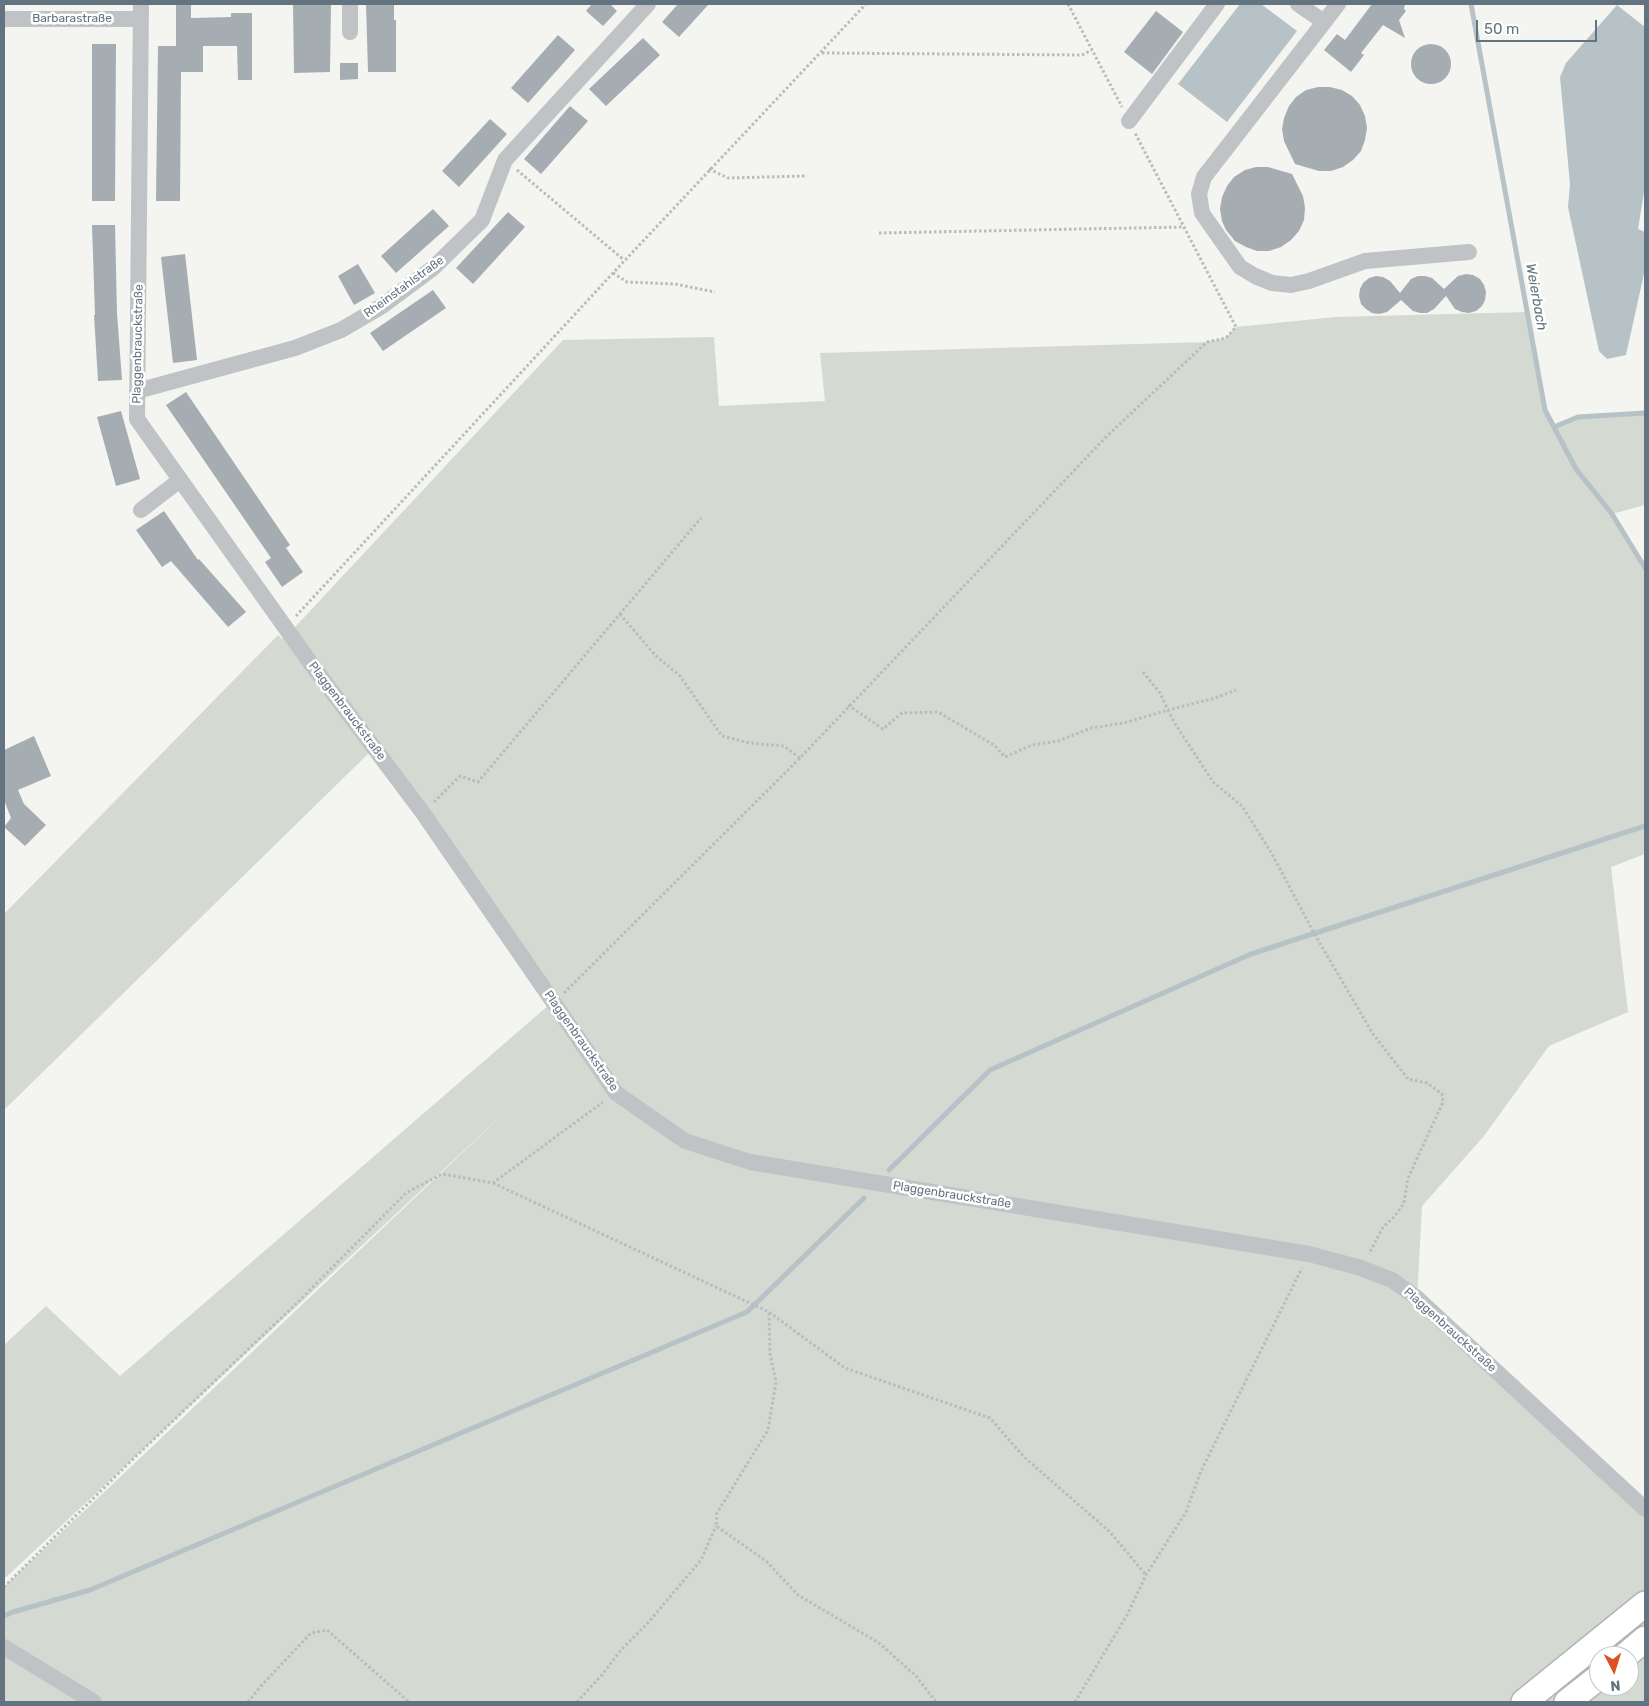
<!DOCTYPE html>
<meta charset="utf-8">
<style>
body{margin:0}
#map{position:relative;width:1649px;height:1706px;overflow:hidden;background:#f4f4f0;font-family:Rubik,sans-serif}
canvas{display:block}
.frame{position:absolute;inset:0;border:5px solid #637380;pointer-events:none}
.north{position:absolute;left:1589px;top:1646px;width:50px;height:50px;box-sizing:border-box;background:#fff;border:1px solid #c1c7cc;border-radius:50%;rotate:175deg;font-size:14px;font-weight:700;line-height:20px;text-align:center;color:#637380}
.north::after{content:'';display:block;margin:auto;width:18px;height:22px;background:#dd5126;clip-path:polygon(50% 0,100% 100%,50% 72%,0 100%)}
.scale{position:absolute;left:1476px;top:20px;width:121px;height:22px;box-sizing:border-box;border:2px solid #637380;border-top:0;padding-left:6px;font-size:15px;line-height:18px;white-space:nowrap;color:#637380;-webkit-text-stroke:4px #fff;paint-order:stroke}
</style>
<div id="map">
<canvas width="1649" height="1706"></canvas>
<div class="frame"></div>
<div class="north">N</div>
<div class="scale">50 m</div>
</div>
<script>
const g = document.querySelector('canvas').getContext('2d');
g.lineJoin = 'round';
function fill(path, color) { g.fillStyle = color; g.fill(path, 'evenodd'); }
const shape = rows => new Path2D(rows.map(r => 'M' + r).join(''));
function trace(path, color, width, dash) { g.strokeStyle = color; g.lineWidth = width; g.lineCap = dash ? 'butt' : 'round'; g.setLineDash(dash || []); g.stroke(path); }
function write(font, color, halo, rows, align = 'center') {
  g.font = font + ' Rubik,sans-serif'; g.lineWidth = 5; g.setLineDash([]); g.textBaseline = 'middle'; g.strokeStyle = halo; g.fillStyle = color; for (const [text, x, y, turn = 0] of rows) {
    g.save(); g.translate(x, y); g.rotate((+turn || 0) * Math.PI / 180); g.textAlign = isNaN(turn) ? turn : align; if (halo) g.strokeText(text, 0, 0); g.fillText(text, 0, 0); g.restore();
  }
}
fill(shape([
 [1527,312,1545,410,1554,427,1578,417,1645,413,1645,505,1612,514,1645,568,1645,854,1611,867,1628,1012,1549,1046,1484,1136,1422,1206,1417,1298,1645,1509,1645,1702,4,1702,4,1587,516,1102,4,1579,4,1345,46,1306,120,1376,550,1004,370,752,4,1110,4,914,278,635,282,639,296,626,563,340,714,337,719,406,825,401,820,353,1207,342,1226,338,1236,327,1335,317],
 [1599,1656,1629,1656,1629,1686,1599,1686]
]), '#d4dad1');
fill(shape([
 [1240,4,1261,4,1297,31,1227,122,1178,84],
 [1617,5,1645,27,1645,186,1638,229,1645,232,1645,269,1626,355,1607,359,1599,351,1568,207,1570,184,1560,77,1566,63]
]), '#b6c2c6');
trace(shape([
 [1471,4,1545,410,1576,469,1612,514,1645,568],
 [1554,427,1578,417,1645,413],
 [889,1170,990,1070,1251,954,1645,826],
 [4,1616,13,1612,90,1590,747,1312,864,1198]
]), '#b6c2c6', 5);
fill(shape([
 [176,4,191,4,191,18,231,17,231,13,252,13,252,80,238,80,237,46,203,46,203,72,181,72,180,201,156,201,158,46,176,46],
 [293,4,331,4,330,72,294,73],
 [366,4,394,4,394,20,396,20,396,72,368,72],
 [592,4,610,4,617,11,603,26,586,11],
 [678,4,709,4,679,37,662,22],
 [1372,4,1405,4,1404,9,1406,11,1399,20,1405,38,1383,25,1361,53,1364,55,1351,72,1324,50,1337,34,1345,40],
 [1156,11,1183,32,1152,74,1124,52],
 [558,35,575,50,528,103,511,88],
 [643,38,660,55,606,106,589,89],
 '1411 64a20 20 0 1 1 40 0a20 20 0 1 1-40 0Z',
 [92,44,116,44,115,201,92,201],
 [340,63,358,63,358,79,340,80],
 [1318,87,1330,87,1342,90,1352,96,1360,105,1365,116,1367,128,1365,140,1361,151,1353,160,1343,167,1331,171,1319,171,1295,164,1284,141,1282,129,1284,118,1289,106,1296,97,1306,90],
 [570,106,588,121,541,174,524,159],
 [490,119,507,134,459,187,442,171],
 [1256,167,1268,167,1292,174,1303,196,1305,208,1304,220,1299,231,1291,240,1281,247,1269,251,1257,251,1246,247,1235,241,1226,230,1222,221,1220,209,1222,197,1227,186,1234,177,1245,170],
 [433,209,449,226,396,273,381,256],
 [508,212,525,227,473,284,456,268],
 [92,225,115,225,117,313,122,380,98,381,94,315,95,315],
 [185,254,197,360,173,363,161,257],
 [358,264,375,293,354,305,338,276],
 [1466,274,1473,275,1480,279,1484,285,1486,292,1485,300,1482,306,1476,311,1469,313,1462,312,1455,309,1446,296,1434,309,1427,313,1420,313,1413,311,1401,300,1387,312,1379,314,1372,313,1366,309,1361,304,1359,296,1360,289,1363,283,1369,278,1376,276,1383,277,1390,281,1400,293,1411,279,1418,276,1425,276,1432,278,1444,289,1458,276],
 [433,290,446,308,383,351,370,333],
 [186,392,290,545,286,548,303,572,282,587,265,562,271,558,166,405],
 [121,411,140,479,116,486,97,417],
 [164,511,198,560,199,559,246,612,228,627,171,561,162,567,136,530],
 [34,736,51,776,18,790,24,804,46,825,25,846,4,827,11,818,4,800,4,750]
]), '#a5adb2');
const highway = shape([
 [1625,1656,1645,1639],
 [1524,1702,1645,1604],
 [1567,1702,1599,1677]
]);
trace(highway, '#b2b5b8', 28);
trace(shape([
 [1068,4,1122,107],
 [822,53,1082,55,1092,50],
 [709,169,728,178,805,176],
 [517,170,624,260],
 [879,233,1184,227],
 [613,273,627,282,675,284,715,292],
 [620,614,655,655,680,676,722,736,750,743,784,746,800,758],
 [296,616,613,273,866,4],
 [1143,672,1160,693,1168,710,1215,698,1236,690],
 [848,705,883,729,902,713,938,712,994,745,1005,757,1032,745,1058,741,1091,728,1124,723,1168,710,1174,722,1213,782,1242,806,1272,854,1314,933,1373,1034,1408,1079,1427,1083,1442,1094,1443,1102,1408,1178,1404,1203,1395,1216,1383,1227,1369,1254],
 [434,802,460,776,478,782,701,518],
 [564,993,800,758,1106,437,1207,342,1226,338,1236,327,1135,133],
 [493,1183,769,1312,845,1368,990,1418,1024,1457,1110,1532,1146,1575],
 [769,1313,770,1354,776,1382,768,1430,717,1513,716,1526,766,1561,798,1595,879,1643,916,1676,936,1702],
 [4,1587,132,1460,301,1299,406,1193,442,1174,493,1183,603,1102],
 [248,1702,260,1687,311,1633,327,1630,409,1702],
 [577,1702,601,1676,621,1650,647,1624,701,1560,716,1526],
 [1075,1702,1127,1615,1146,1575,1186,1512,1201,1471,1302,1268]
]), '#b9bbbd', 3, [2.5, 2.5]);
trace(shape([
 [141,4,137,419,312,665,423,813,616,1093,685,1141,750,1162,1309,1254,1361,1268,1392,1280,1417,1298,1645,1509],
 [350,4,350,32],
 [1298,4,1324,22],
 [1338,4,1204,177,1199,194,1202,213,1240,267,1255,276,1272,283,1291,285,1309,281,1365,261,1469,252],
 [4,19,141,19],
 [1129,121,1217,4],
 [137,391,295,348,341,330,382,306,433,268,482,220,505,160,648,4],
 [141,510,180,480],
 [4,1647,94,1702]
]), '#bfc3c6', 16);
trace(highway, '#fff', 25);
write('12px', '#637380', '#fff', [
 ["Barbarastraße",72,19],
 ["Rheinstahlstraße",404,287,-36],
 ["Plaggenbrauckstraße",138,344,-89],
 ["Plaggenbrauckstraße",347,711,53],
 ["Plaggenbrauckstraße",581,1041,55],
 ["Plaggenbrauckstraße",952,1195,9],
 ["Plaggenbrauckstraße",1450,1330,42]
]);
write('italic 14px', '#5f757e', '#fff', [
 ["Weierbach",1536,297,80]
]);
</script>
